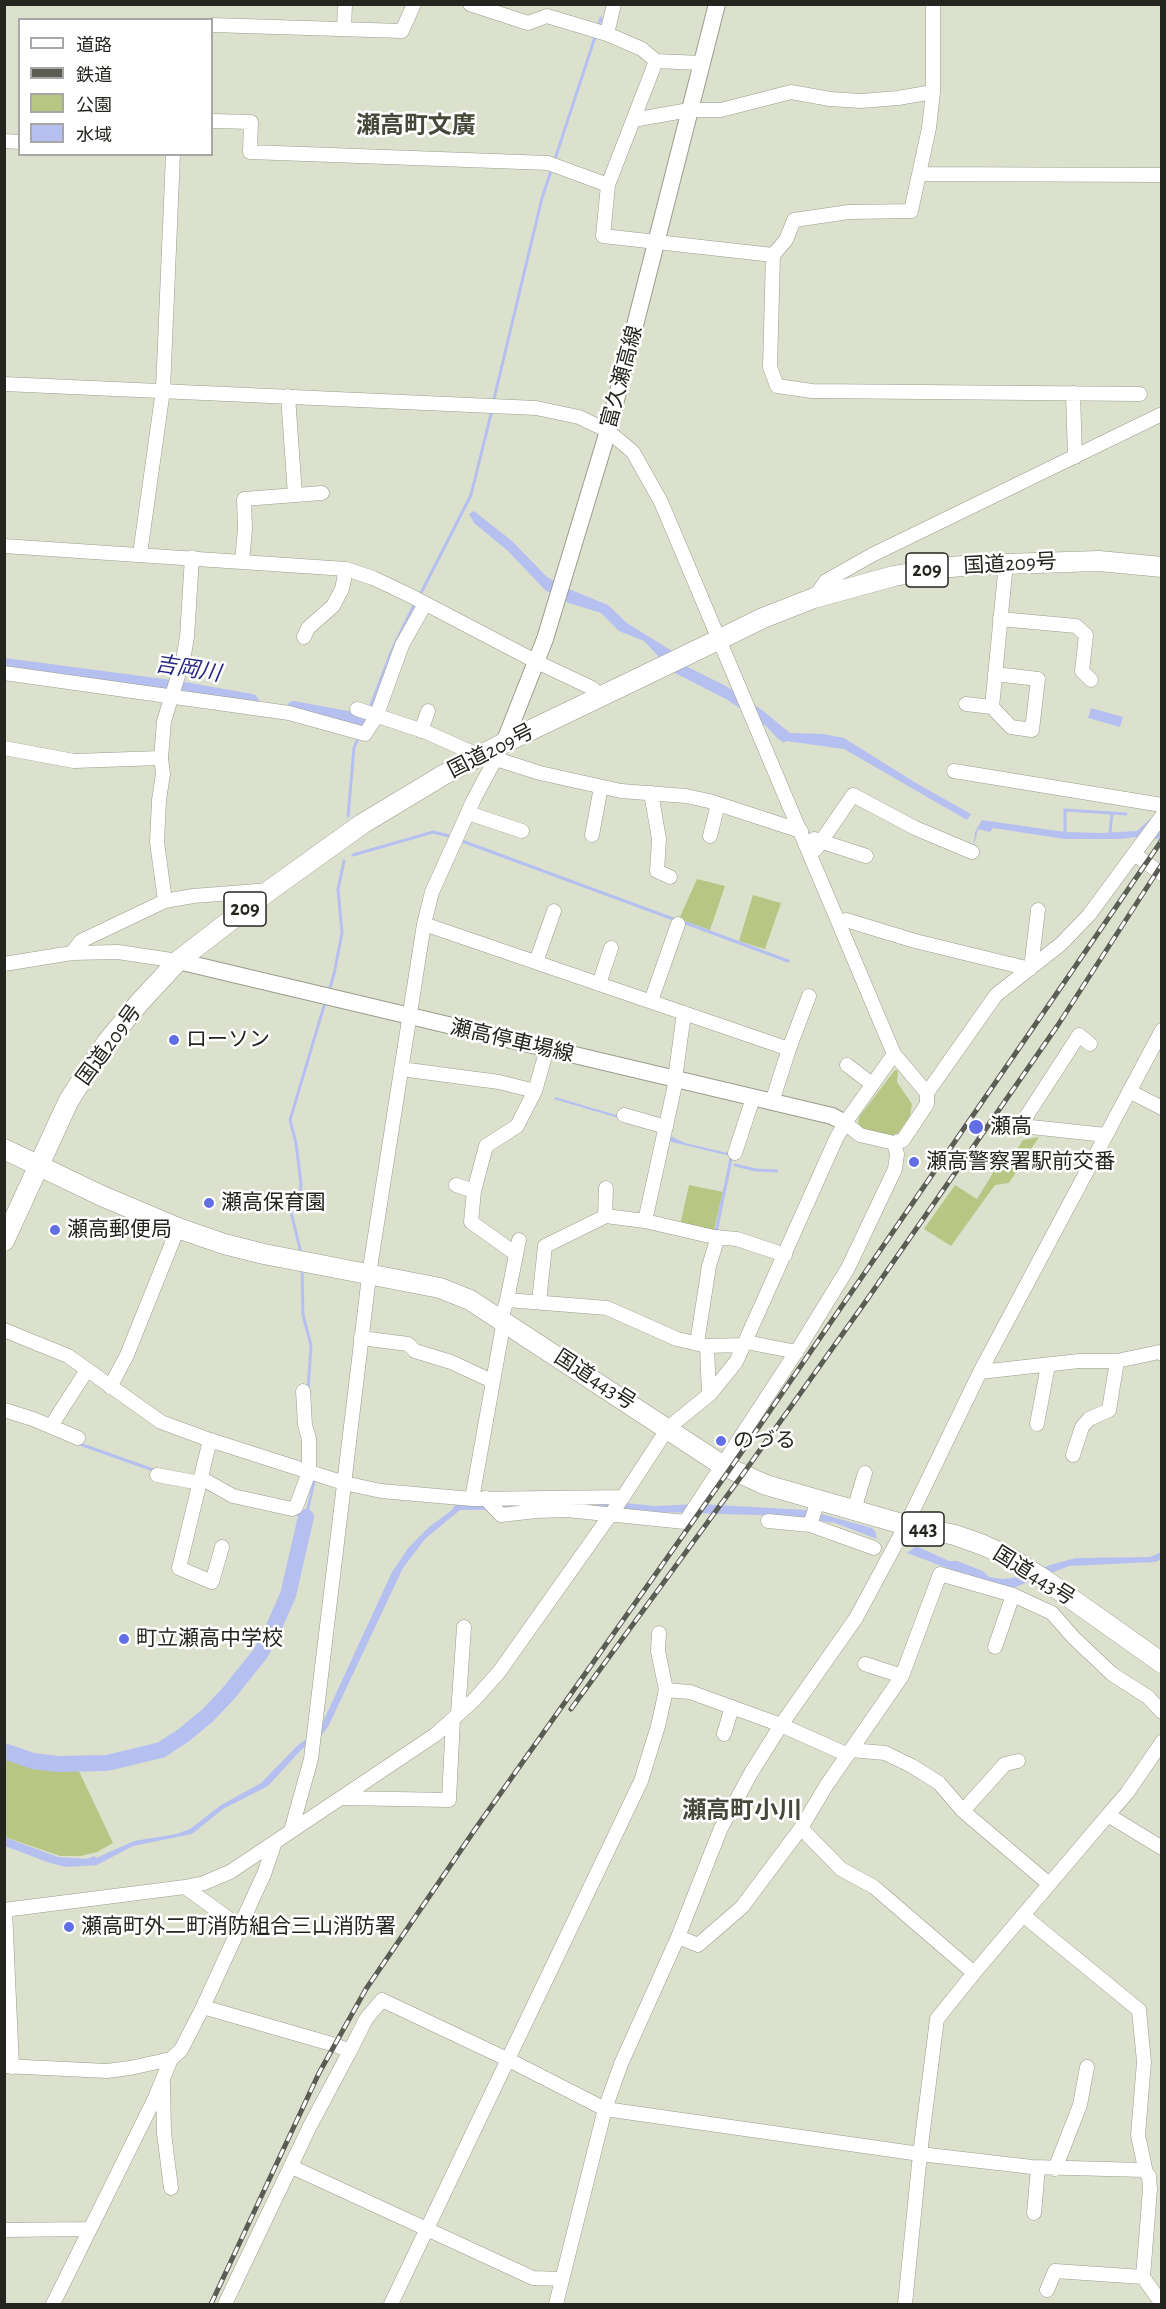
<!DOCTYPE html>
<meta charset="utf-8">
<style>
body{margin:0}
#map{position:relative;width:1166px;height:2309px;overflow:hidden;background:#dce1ce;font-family:"Alegreya Sans","Noto Sans JP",sans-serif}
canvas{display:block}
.frame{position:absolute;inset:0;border:6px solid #23251e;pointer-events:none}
.legend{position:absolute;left:18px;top:18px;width:195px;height:138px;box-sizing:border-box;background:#fff;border:2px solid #a7a8a5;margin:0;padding:8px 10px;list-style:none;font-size:18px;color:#23251e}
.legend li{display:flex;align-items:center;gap:12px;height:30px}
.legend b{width:30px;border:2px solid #a7a8a5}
</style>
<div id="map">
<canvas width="1166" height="2309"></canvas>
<div class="frame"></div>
<ul class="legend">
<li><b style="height:8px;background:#fff"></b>道路</li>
<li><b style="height:8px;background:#5a5d53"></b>鉄道</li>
<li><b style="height:16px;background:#b8c683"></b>公園</li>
<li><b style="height:16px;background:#b5c0f1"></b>水域</li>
</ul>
</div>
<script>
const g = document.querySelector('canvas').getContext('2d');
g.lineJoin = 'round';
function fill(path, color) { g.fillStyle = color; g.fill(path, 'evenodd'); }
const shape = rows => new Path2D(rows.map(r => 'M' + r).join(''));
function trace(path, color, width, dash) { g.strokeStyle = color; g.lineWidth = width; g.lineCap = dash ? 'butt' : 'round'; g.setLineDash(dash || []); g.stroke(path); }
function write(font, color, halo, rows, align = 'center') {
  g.font = font + ' "Alegreya Sans","Noto Sans JP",sans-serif'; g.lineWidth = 5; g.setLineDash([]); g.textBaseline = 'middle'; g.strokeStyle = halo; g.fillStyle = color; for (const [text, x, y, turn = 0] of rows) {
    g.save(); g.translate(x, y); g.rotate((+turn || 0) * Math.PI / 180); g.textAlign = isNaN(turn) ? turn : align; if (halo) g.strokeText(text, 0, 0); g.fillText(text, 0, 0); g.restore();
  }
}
fill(shape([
 [697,879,725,886,710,930,679,919],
 [753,895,781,903,765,949,739,941],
 [895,1070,898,1071,897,1082,912,1104,910,1116,898,1133,891,1136,864,1130,858,1123,859,1117],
 [1039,1137,1009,1183,995,1185,951,1246,924,1229,955,1185,977,1199,996,1168,1004,1169,1023,1140],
 [689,1185,723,1192,713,1234,680,1225],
 [5,1756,35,1766,77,1767,113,1843,97,1852,81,1856,60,1856,5,1837]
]), '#b8c683');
fill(shape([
 [474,511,512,541,547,577,569,589,608,605,627,623,672,651,688,667,726,686,762,710,790,733,823,734,844,738,916,783,971,814,967,820,844,749,786,741,784,743,778,739,766,726,726,699,673,672,644,641,619,631,601,613,569,603,545,590,508,551,474,523,469,514],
 [1091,708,1123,717,1120,727,1088,718],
 [1151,818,1153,821,1161,823,1161,839,1135,837,1121,839,1065,839,993,828,990,832,978,829,973,849,975,832,982,820,1065,832,1102,833,1137,831],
 [555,1097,657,1127,662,1132,685,1143,732,1154,733,1157,717,1235,714,1234,730,1156,672,1142,655,1129,554,1099],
 [605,1501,655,1506,699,1504,807,1510,872,1528,875,1531,877,1539,835,1523,787,1516,660,1512,596,1506,595,1509,460,1510,425,1539,403,1568,328,1727,320,1737,302,1749,268,1786,223,1809,192,1834,133,1846,97,1865,66,1867,50,1863,5,1846,4,1837,58,1857,87,1859,94,1856,96,1858,134,1841,176,1834,190,1829,221,1805,261,1783,297,1746,316,1732,321,1726,392,1572,409,1547,429,1527,452,1510,455,1504],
 [916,1546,949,1561,957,1561,983,1571,989,1577,1003,1579,1020,1577,1050,1565,1076,1558,1150,1557,1161,1552,1162,1559,1155,1562,1069,1566,1013,1588,972,1577,968,1574,966,1575,907,1553]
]), '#b5c0f1');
trace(shape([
 [598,28,601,18],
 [554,162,596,34],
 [493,403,542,198,552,168],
 [420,595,471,495,492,410],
 [369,710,392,650,415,603],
 [348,816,354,748,359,736],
 [1065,832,1065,810,1126,814],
 [1110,833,1112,813],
 [462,841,676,920],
 [353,855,433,832,449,836],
 [683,922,788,961],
 [329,991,334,974,342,933,338,889,344,861],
 [735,1165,756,1170,777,1171],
 [301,1253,289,1204,300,1195,301,1184,296,1143,290,1120,324,1006],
 [302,1269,303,1315,311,1345,308,1390],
 [77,1443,156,1471],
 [294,1513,306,1517,315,1477]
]), '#b5c0f1', 3);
trace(shape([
 [4,666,178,689,251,702],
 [294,709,364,722],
 [4,1751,33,1761,58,1764,107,1763,161,1750,184,1735,208,1715,228,1694,260,1654,273,1629,288,1595,306,1517]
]), '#b5c0f1', 16);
const minor = shape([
 [470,4,528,23,547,16,607,34,642,49,656,61,701,63],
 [933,4,933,92,929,128,911,211,849,212,794,220,786,240,773,255,770,367,777,386,812,391,1140,394],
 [212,25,402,31,414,4],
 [344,29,345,4],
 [607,34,614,4],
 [633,120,689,110,721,110,791,92,830,99,861,101,898,98,933,92],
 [212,121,251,122,250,152,548,163,608,185,603,236,773,255],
 [4,141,20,142],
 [920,174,1162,175],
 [608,185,656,61],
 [4,384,536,408,579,417,608,431,633,452,661,502,894,1054,927,1093,927,1104,903,1140,894,1143,860,1135,845,1123],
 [1073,393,1075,457],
 [288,396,295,495],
 [4,546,346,569,373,578,409,595,537,662,592,688,601,696],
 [140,554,163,390,173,154],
 [242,561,245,529,244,499,322,493],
 [814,598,826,581,872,555,1162,414],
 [1000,619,1076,626,1086,635,1082,671,1091,680],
 [304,637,308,628,333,606,342,589,346,569],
 [4,673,289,713,365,734,376,717,402,645,425,604],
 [966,704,992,707,1006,563],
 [992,707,1011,727,1032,730,1038,679,995,674],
 [357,709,426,732,480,756],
 [421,731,428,711],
 [4,748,74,761,161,758],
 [496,759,540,773,621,791,686,796,709,801,801,831],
 [954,771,1162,805],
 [651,793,659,839,657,871,670,877],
 [468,813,522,831],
 [592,835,601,787],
 [710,836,718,804],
 [814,839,866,856],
 [816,849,853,795,915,828,972,852],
 [1134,854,1162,874],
 [165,901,157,842,159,800,163,774,161,758,164,721,183,660,187,637,192,557],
 [846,920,915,941,1030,969],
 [424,924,789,1049],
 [72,953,81,941,165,901,193,896,270,890],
 [536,962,554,911],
 [4,964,72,953,118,952,178,961],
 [1031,968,1038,910],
 [599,984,611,948],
 [651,1001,678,924],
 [847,1065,872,1084],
 [401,1069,499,1082,535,1091],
 [675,1079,684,1013],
 [1129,1091,1162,1108],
 [927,1093,996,995,1061,944,1089,915,1162,816],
 [772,1102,789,1049,809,996],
 [624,1115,666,1127],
 [1024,1120,1079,1035,1090,1044],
 [1031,1127,1106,1135],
 [735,1153,753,1098],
 [456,1185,474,1191,471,1222,516,1254],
 [474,1191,486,1146,517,1126,535,1091,547,1049],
 [605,1216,606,1188],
 [645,1221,676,1080],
 [507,1300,607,1308,677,1339,707,1346,744,1345],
 [539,1302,545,1246,606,1216,645,1221,714,1237,737,1239,785,1255],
 [501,1319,507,1300,519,1240],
 [4,1330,68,1356,161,1422,210,1440,344,1483,381,1491,472,1499,623,1497],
 [361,1338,408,1344,415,1351,451,1362,492,1381],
 [746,1342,797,1352],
 [697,1343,709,1266,718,1237],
 [707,1346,709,1395],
 [980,1372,1079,1361,1117,1361,1159,1352,1162,1354],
 [110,1387,127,1355,178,1228],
 [4,1410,33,1419,78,1438],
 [1037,1424,1048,1365],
 [51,1426,87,1370],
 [210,1440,179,1568,212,1582,222,1547],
 [1073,1455,1082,1427,1089,1419,1109,1410,1117,1361],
 [157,1475,200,1483],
 [201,1478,233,1496,292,1509,296,1507,309,1472,309,1439,305,1425,303,1391],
 [485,1498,501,1515,536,1511,567,1510,685,1522,802,1343,848,1268,895,1169,897,1154,894,1143],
 [472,1499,504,1320],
 [854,1510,865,1473],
 [768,1521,810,1525,818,1500],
 [810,1525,874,1548],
 [1013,1595,1052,1613,1073,1637,1112,1674,1148,1697,1162,1712],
 [659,1633,658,1651,666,1690],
 [865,1664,902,1676],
 [458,1714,464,1627],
 [724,1734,732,1707],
 [851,1750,885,1753,912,1766,939,1783,963,1811,1049,1884],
 [341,1798,449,1800,453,1719],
 [963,1811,1005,1764,1018,1761],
 [1108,1815,1127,1793,1162,1742],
 [801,1828,841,1869,874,1887,974,1973],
 [291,1831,311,1759,370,1268,424,924,432,892,474,799,504,743],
 [185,1887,240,1927],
 [4,1910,185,1887,204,1883,230,1872,435,1735,474,1700,499,1672,623,1497,668,1428,710,1394,736,1362,836,1139,845,1123,894,1054],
 [5,1910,12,2067],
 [1023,1915,1139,2010,1144,2062,1138,2135,1146,2173],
 [678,1937,698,1945,742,1907,801,1828,826,1786,902,1676,940,1574,1013,1595,995,1647],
 [203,2007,335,2045,350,2051,366,2019,382,2000,509,2060,605,2109,920,2154,1032,2167,1144,2170,1149,2176,1150,2189,1143,2277,1162,2304],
 [4,2066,107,2071,130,2068,171,2059],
 [163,2083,164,2133,171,2188],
 [292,2167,533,2278,561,2279],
 [1055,2169,1080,2105,1087,2067],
 [1034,2213,1038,2168],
 [4,2230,90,2229],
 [1047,2290,1055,2271,1143,2277],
 [53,2304,155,2098,171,2059,181,2050,203,2007,264,1874,275,1842],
 [225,2304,310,2126,350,2051],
 [391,2304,641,1781,658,1726,666,1690,690,1692,781,1725,848,1755],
 [556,2304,605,2109,621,2064,678,1937,721,1828,751,1773,781,1725,856,1618,906,1525,980,1372,1162,1030],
 [905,2304,920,2154,937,2019,974,1973,1108,1815,1162,1848]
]);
const major = shape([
 [504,743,545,639,608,431,717,4],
 [178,961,832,1116,845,1123]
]);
const highway = shape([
 [4,1149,102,1196,178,1228,224,1244,264,1254,440,1288,470,1300,722,1465,766,1485,906,1525,955,1535,983,1545,1007,1556,1042,1578,1162,1663],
 [4,1241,69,1100,107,1042,139,1003,178,961,270,890,362,824,445,774,504,743,718,640,763,618,814,598,894,576,940,568,973,565,1099,561,1162,567]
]);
trace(minor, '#999d8b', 15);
trace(major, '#999d8b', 18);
trace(highway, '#999d8b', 21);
trace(minor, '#fff', 14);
trace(major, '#fff', 16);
trace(highway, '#fff', 20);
const rail = shape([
 [571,1709,743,1474,866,1301,1058,1025,1162,864],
 [211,2304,319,2073,366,1989,476,1828,730,1469,1162,840]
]);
trace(rail, '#5a5d53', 5);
trace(rail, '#fff', 3, [9]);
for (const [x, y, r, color] of [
 [174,1040,6,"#616ee6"],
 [976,1127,8,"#616ee6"],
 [914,1162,6,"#616ee6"],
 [209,1203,6,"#616ee6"],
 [55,1230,6,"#616ee6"],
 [721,1441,6,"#616ee6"],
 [124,1639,6,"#616ee6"],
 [69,1927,6,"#616ee6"]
]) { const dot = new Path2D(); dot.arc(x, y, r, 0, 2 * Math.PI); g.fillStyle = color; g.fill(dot); trace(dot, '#fff', 2); }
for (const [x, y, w] of [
 [927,570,42],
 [245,909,42],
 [923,1529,42]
]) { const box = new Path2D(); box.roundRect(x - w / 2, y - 17, w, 34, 4.5); g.fillStyle = '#fff'; g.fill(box); trace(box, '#23251e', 1.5); }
write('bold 20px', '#23251e', null, [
 ["209",927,570],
 ["209",245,909],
 ["443",923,1529]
]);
write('21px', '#23251e', '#fff', [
 ["富久瀬高線",622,377,-75],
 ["国道209号",1010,564,-3],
 ["国道209号",491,751,-27],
 ["瀬高停車場線",512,1041,13],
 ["国道209号",109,1045,-54],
 ["国道443号",595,1380,33],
 ["国道443号",1034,1576,32]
]);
write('21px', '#23251e', '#fff', [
 ["ローソン",186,1040],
 ["瀬高",990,1127],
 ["瀬高警察署駅前交番",926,1162],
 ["瀬高保育園",221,1203],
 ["瀬高郵便局",67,1230],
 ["のづる",733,1441],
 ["町立瀬高中学校",136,1639],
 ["瀬高町外二町消防組合三山消防署",81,1927]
], 'left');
write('italic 22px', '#262782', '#fff', [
 ["吉岡川",188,669,9]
]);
write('bold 24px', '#464939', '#fff', [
 ["瀬高町文廣",416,126],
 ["瀬高町小川",742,1811]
]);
</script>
